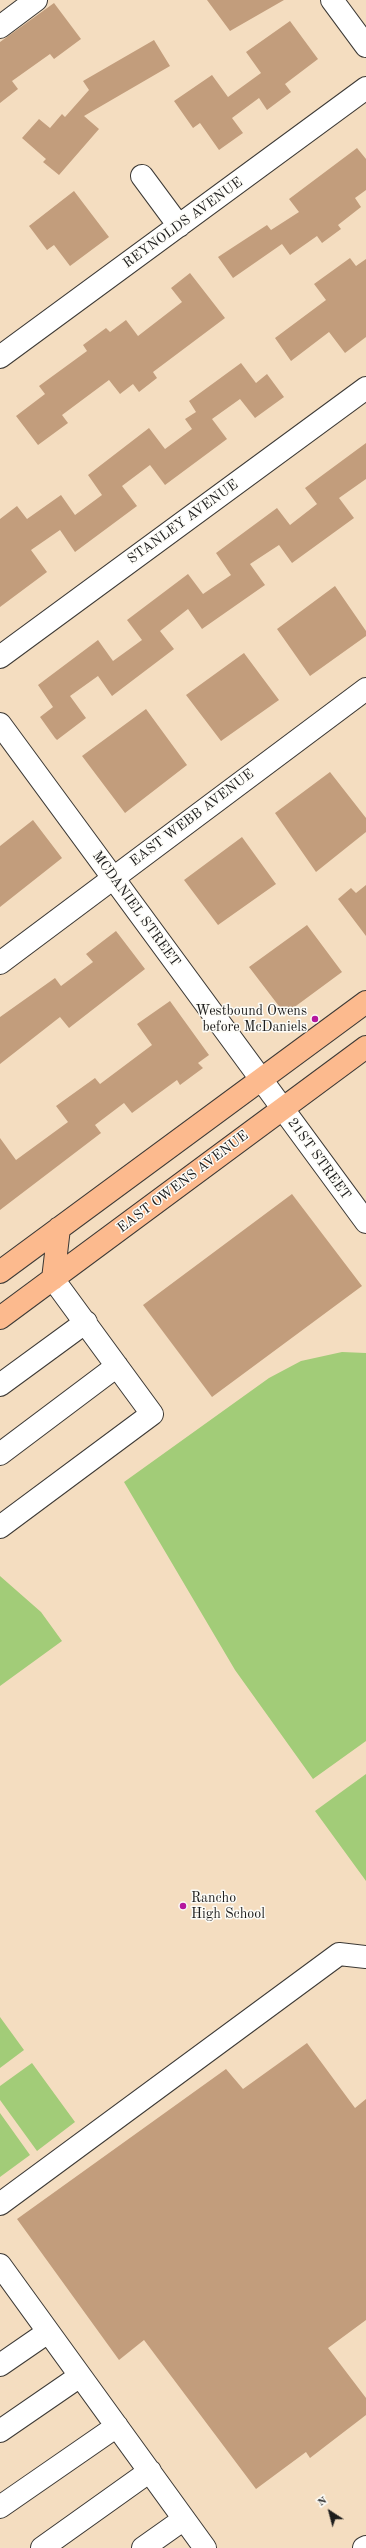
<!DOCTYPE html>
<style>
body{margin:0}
#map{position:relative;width:366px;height:2548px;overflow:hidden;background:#f4ddc0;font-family:"Old Standard TT",serif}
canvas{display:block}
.north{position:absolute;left:310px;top:2492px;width:40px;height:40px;-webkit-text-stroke:3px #fdfcf7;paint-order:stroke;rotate:324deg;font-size:11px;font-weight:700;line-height:16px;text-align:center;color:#1c1c1c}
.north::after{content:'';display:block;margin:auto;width:14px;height:18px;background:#1c1c1c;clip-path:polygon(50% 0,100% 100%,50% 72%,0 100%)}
</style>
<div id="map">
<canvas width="366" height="2548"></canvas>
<div class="north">N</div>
</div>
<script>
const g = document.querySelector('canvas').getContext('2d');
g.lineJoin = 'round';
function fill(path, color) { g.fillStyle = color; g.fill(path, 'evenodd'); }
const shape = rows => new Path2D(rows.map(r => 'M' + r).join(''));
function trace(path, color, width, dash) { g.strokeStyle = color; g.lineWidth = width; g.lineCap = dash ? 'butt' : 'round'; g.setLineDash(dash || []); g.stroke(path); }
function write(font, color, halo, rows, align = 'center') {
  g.font = font + ' "Old Standard TT",serif'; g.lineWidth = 3; g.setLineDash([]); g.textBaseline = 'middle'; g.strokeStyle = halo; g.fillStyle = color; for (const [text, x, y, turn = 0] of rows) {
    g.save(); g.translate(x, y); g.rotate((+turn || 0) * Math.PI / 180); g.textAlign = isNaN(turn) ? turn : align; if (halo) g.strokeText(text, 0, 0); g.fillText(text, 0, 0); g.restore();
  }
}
fill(shape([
 [342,1352,366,1353,366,1741,313,1779,235,1670,124,1482,269,1378,301,1361],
 [0,1576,41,1612,62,1641,0,1686],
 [366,1774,366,1881,315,1811],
 [0,2017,24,2050,0,2068],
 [32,2063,75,2122,37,2151,0,2100,0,2086],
 [0,2113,30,2155,0,2177]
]), '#a2cc78');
fill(shape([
 [207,0,284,0,230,31],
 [54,3,81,39,54,59,50,54,12,81,18,89,0,103,0,42],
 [290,21,318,59,285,84,291,92,267,110,259,98,232,118,243,133,219,150,200,123,193,128,174,101,212,75,228,97,261,73,246,52],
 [154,40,170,66,84,116,99,129,59,175,43,162,46,159,22,138,39,119,50,128,62,114,65,117,89,90,83,81],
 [357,148,366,159,366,190,355,198,361,207,338,225,341,229,322,243,317,236,290,255,282,244,233,278,218,257,267,225,271,230,299,212,289,199],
 [74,191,109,237,70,266,54,245,47,250,29,226],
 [350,258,356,266,366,259,366,337,345,353,329,332,291,361,275,338,326,300,314,284],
 [190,273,225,318,153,372,157,378,139,392,133,384,120,394,109,380,62,415,68,423,38,445,16,416,45,394,39,386,87,351,83,345,106,328,110,332,126,320,138,336,182,302,171,288],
 [241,363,256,383,267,374,284,397,255,418,240,399,212,419,227,439,165,485,150,465,122,486,137,506,75,552,60,530,31,550,47,572,0,607,0,519,17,506,27,519,61,495,75,515,102,495,88,475,149,428,165,449,192,429,185,419,196,412,189,401],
 [366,443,366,479,339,498,354,518,292,563,279,545,250,564,265,585,202,629,188,609,160,631,174,649,112,696,98,676,70,696,86,718,57,740,55,738,40,717,53,707,38,685,98,640,113,661,142,640,127,620,188,574,203,594,231,575,216,553,277,508,290,525,317,504,305,488],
 [335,586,366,631,366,636,310,676,277,629],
 [244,653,279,700,221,741,186,695],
 [146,709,187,765,125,813,82,756],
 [330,772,366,818,366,832,316,872,275,813],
 [33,820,62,858,0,907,0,846],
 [242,837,276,884,218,925,184,880],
 [366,885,366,936,338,899,351,888,356,893],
 [307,925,342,972,285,1014,249,967],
 [116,931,145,969,69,1028,60,1017,0,1064,0,1017,55,978,61,986,93,962,86,954],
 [170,1001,209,1055,198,1063,203,1068,180,1085,177,1080,132,1113,124,1103,95,1125,101,1133,0,1210,0,1138,16,1160,68,1122,56,1106,95,1078,100,1084,152,1045,137,1024],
 [292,1194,362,1286,212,1397,143,1305],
 [307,2043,355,2108,366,2099,366,2320,328,2348,366,2398,366,2415,310,2458,306,2452,256,2489,144,2340,119,2360,17,2219,226,2069,243,2089]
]), '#c29d7c');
const minor = shape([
 [332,0,366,46],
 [0,27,36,0],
 [142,176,179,226],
 [0,357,366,88],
 [0,657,366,388],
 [0,724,366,1222],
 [0,963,366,689],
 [0,1385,86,1322],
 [0,1454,117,1366],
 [0,1527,152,1414,53,1279],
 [0,2204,339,1954,366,1957],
 [0,2265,205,2548],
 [0,2365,48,2332],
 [0,2431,80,2376],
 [0,2507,117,2426],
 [42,2548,150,2471],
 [143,2548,184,2519],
 [364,2548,366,2547]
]);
const major = shape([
 [0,1272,366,1002],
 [53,1279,59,1228],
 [0,1318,366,1047]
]);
trace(minor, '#3c3935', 24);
trace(major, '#3c3935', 24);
trace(minor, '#fff', 22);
trace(major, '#fcba8e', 22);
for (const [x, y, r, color] of [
 [315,1019,4,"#b5179e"],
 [183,1906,4,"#b5179e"]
]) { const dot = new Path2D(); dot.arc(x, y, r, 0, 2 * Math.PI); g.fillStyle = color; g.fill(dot); trace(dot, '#fdfcf7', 1.5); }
write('14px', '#1c1c1c', '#fdfcf7', [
 ["REYNOLDS AVENUE",183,223,-36],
 ["STANLEY AVENUE",183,522,-36],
 ["EAST WEBB AVENUE",192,818,-37],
 ["MCDANIEL STREET",136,909,54],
 ["21ST STREET",319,1159,54],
 ["EAST OWENS AVENUE",183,1182,-37]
]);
write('14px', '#1c1c1c', '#fdfcf7', [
 ["Westbound Owens",307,1011],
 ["before McDaniels",307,1027],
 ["Rancho",191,1898,"left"],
 ["High School",191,1914,"left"]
], 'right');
</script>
